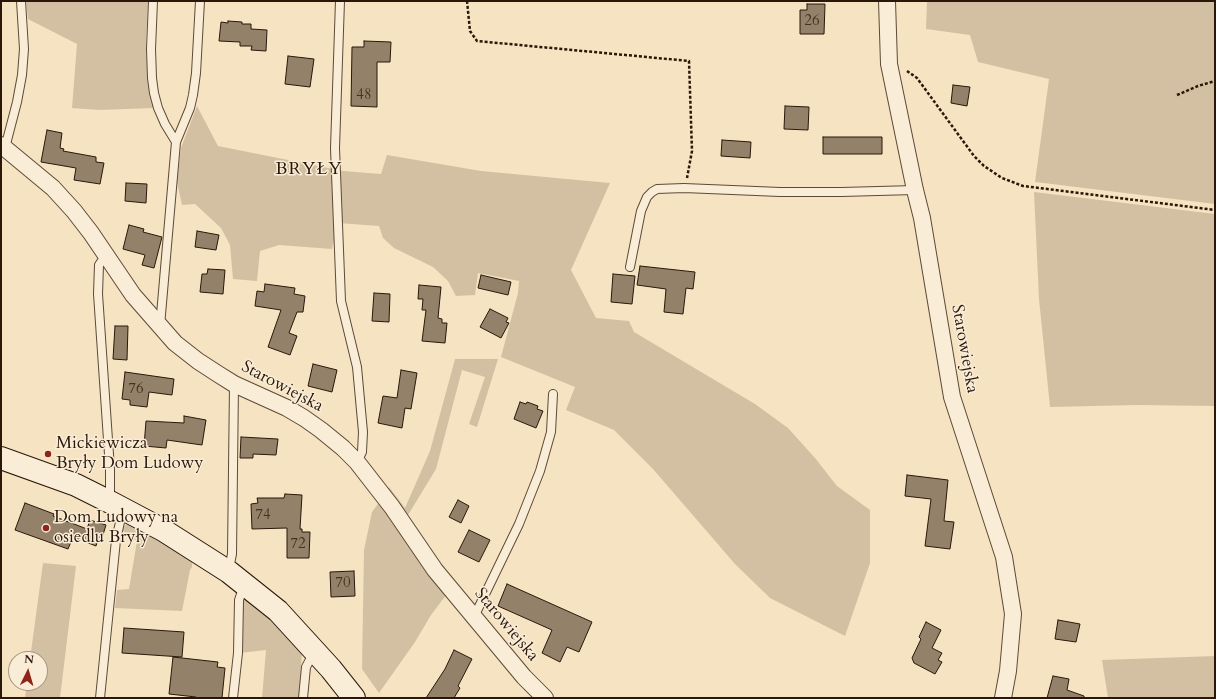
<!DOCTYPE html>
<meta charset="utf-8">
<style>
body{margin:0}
#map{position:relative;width:1216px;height:699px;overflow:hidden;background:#f6e3c1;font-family:Cardo,serif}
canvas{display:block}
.frame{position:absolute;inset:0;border:2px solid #2a170a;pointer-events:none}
.north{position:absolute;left:8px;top:651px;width:40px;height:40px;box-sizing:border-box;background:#f9edd7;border:1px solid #a69785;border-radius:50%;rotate:5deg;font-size:11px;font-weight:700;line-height:16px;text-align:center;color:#2a170a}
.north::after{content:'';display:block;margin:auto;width:14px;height:18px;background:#8f2418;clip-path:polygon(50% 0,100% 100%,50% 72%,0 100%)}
</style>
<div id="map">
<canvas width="1216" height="699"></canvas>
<div class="frame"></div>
<div class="north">N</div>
</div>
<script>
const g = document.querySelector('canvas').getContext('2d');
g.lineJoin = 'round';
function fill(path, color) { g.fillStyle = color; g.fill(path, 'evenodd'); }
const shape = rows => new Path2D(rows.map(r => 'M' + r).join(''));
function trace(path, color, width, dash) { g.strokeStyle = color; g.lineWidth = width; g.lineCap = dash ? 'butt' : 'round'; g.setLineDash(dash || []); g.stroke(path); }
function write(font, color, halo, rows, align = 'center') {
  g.font = font + ' Cardo,serif'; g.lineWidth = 3; g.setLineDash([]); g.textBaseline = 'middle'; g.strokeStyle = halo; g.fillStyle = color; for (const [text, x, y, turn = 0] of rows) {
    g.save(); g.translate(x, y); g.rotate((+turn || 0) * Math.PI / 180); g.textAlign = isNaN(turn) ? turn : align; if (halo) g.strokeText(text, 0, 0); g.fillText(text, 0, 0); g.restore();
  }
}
fill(shape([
 [26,1,148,1,146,43,148,85,154,108,99,110,72,108,77,44,28,19],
 [927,1,1215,1,1215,204,1035,182,1049,79,978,62,970,35,926,29],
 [197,106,218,146,343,171,381,174,387,155,481,171,610,183,571,270,596,318,629,321,634,332,755,404,788,428,815,458,837,486,870,510,870,563,845,636,770,598,735,564,653,469,614,430,566,410,575,387,501,357,518,293,519,281,478,273,475,295,456,296,448,281,433,267,394,248,383,238,379,226,338,223,332,249,279,245,260,251,257,281,233,279,230,245,221,228,195,204,182,205,177,182,181,148],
 [1034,192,1215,214,1215,406,1137,405,1050,407,1039,299],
 [455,359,498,359,477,427,469,424,485,377,462,370,436,469,405,520,386,493,389,487,405,508,430,451],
 [380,501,447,594,431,615,415,642,379,693,362,669,364,550,372,512],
 [131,522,192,558,192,567,190,570,182,611,115,608,117,590,129,589,137,541,123,531,124,526],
 [43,563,76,566,60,698,25,698,27,683,40,683,40,659,30,659],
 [244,596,294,641,302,651,299,698,262,698,266,650,240,653,241,601],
 [1215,656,1215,698,1108,698,1102,660]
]), '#d3c0a2');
const building = shape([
 [807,4,825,4,824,34,800,34,800,10,807,10,807,4],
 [228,21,242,22,242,24,251,24,251,29,267,30,266,51,251,50,252,46,240,46,240,42,219,41,221,22,228,23,228,21],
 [364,41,391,42,390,62,377,62,377,107,351,106,352,47,364,47,364,41],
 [288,56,314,59,310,87,285,84,288,56],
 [953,85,970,87,967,106,951,103,953,85],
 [785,106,809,107,808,130,784,129,785,106],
 [47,130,62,133,60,148,64,149,63,151,96,157,96,162,104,163,100,184,74,180,76,168,41,162,47,130],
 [823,137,882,137,882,154,823,154,823,137],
 [722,140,751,142,750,158,721,156,722,140],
 [126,183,147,184,146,203,125,201,126,183],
 [129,225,144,229,143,232,162,237,154,268,142,265,145,255,123,249,129,225],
 [197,231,219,235,216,250,195,247,197,231],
 [640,266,695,272,693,289,686,288,683,314,664,312,666,289,637,285,640,266],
 [208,269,225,270,223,294,200,292,202,274,207,274,208,269],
 [613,274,635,276,632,304,611,302,613,274],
 [481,275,511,282,508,295,478,288,481,275],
 [265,284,295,288,294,294,305,296,303,312,297,312,289,333,297,336,290,355,268,347,281,310,255,306,257,291,264,292,265,284],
 [419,285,441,287,438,318,442,319,442,323,447,323,445,343,422,341,426,310,422,310,423,299,418,299,419,285],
 [374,293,390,294,389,322,372,321,374,293],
 [490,309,508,318,506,322,509,323,501,338,480,327,490,309],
 [115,326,128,326,127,360,113,359,115,326],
 [313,364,337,370,332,392,308,386,313,364],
 [401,370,417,373,411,409,405,408,402,428,378,423,383,396,397,398,401,370],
 [125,372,174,379,172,395,149,392,147,407,130,405,130,400,122,399,125,372],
 [520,402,526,404,527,402,538,406,537,409,543,411,536,428,514,419,520,402],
 [184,416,206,420,202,445,167,440,166,448,144,446,146,421,184,423,184,416],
 [241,437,278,439,276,455,253,454,253,458,240,458,241,437],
 [907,475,948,480,944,521,954,522,950,549,925,546,931,499,905,496,907,475],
 [285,494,302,495,300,529,302,529,302,532,310,532,309,558,287,558,287,528,252,529,251,504,258,503,257,498,284,498,285,494],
 [458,500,469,506,461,523,449,517,458,500],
 [25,503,54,514,53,516,87,529,90,520,106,525,102,538,99,537,96,546,73,537,68,549,15,530,25,503],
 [469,530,490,540,479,562,458,552,469,530],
 [354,571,355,596,331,597,330,572,354,571],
 [507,584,592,622,579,652,567,647,560,662,542,653,552,630,498,606,507,584],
 [1058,620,1080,624,1076,642,1055,639,1058,620],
 [926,622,941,630,932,648,942,653,938,660,942,662,935,674,914,663,912,658,921,639,919,637,926,622],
 [124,628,184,632,182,657,122,653,124,628],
 [454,650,472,659,458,686,460,688,454,698,426,698,445,669,454,650],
 [173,657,218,662,217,667,225,668,222,698,196,698,196,697,169,694,173,657],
 [1053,676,1069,679,1067,690,1084,696,1084,698,1047,698,1053,676]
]);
fill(building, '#948169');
trace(building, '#2a170a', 1);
const lane = shape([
 [153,1,151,49,152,78,154,93,158,108,165,124,176,142],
 [340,1,335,148,341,301,357,367,363,432,362,452,357,462],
 [5,148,17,102,22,75,24,49,21,1],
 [106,256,101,262,99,265,98,294,110,469,110,500],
 [630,267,641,211,647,197,652,192,657,189,684,188,780,192,841,192,915,190],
 [160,326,176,142,190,108,193,95,196,73,200,1],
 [229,569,232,554,234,384],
 [474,617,519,524,540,471,551,432,553,394],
 [100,698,116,540,120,522,124,511],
 [233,698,238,653,239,600,244,585],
 [303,698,306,667,314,652]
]);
const street = shape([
 [887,1,889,64,915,190,922,218,952,397,1004,557,1013,614,1008,671,1003,698],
 [1,145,53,188,74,211,91,233,133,295,175,343,198,361,218,374,234,384,287,408,304,418,321,430,343,448,357,462,392,507,435,570,524,677,545,698]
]);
const secondary = shape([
 [1,458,76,485,110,502,163,530,229,572,278,611,331,669,354,698]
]);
trace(lane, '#5d4a38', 10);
trace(street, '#5d4a38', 18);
trace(secondary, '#2a170a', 24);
trace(shape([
 [467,1,470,31,477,41,689,61,692,151,687,178],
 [907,71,917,78,974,156,984,166,1002,178,1023,186,1215,210],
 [1177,95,1198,86,1215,81]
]), '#2a170a', 2.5, [3, 2]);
trace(lane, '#f9edd7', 8);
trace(street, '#f9edd7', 16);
trace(secondary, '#f9edd7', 22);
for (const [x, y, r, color] of [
 [48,454,4,"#8f2418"],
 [46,528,4,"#8f2418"]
]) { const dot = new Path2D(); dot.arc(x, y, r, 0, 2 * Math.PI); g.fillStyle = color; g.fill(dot); trace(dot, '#f9edd7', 1.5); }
write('15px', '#443222', null, [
 ["26",812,22],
 ["48",364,96],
 ["76",136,390],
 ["74",263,516],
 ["72",298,545],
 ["70",343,584]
]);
write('17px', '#2a170a', '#f9edd7', [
 ["Starowiejska",964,349,80],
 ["Starowiejska",282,387,28],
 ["Starowiejska",506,625,50]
]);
write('17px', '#2a170a', '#f9edd7', [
 ["Mickiewicza",56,444],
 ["Bryły Dom Ludowy",56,464],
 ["Dom Ludowy na",54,518],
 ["osiedlu Bryły",54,538]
], 'left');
g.letterSpacing = '1px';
write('18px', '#2a170a', '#f9edd7', [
 ["BRYŁY",309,170]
]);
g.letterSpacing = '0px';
</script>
